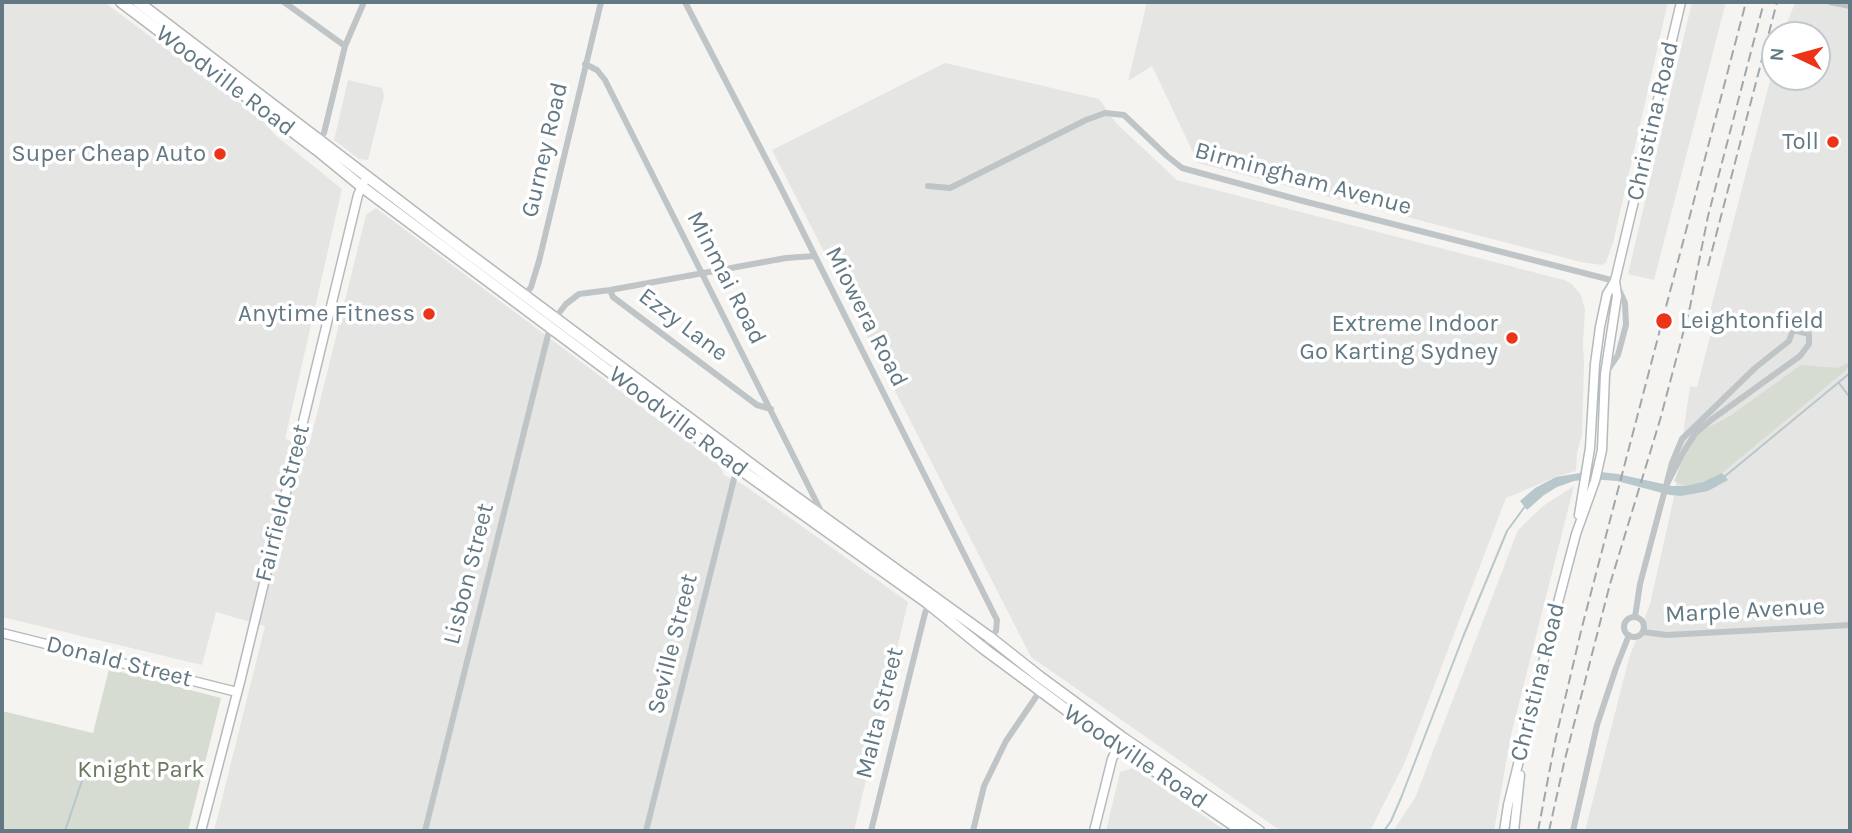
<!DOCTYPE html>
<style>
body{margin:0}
#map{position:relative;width:1852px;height:833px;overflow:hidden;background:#f5f4f0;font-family:Karla,sans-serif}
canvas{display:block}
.frame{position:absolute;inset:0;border:4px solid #627883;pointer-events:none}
.north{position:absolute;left:1761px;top:21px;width:70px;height:70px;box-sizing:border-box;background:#fff;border:2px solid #c0c9cd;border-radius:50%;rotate:275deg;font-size:19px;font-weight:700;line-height:28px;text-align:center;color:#627883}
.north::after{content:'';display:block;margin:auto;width:24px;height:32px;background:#ed3418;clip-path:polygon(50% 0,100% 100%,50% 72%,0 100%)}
</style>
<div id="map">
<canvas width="1852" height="833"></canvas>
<div class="frame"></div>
<div class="north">N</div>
</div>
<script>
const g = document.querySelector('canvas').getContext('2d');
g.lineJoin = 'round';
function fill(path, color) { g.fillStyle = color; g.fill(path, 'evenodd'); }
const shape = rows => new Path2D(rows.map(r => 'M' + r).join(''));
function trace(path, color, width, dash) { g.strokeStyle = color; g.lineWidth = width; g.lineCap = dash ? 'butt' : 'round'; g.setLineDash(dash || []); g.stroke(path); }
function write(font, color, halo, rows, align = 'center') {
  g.font = font + ' Karla,sans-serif'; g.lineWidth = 7; g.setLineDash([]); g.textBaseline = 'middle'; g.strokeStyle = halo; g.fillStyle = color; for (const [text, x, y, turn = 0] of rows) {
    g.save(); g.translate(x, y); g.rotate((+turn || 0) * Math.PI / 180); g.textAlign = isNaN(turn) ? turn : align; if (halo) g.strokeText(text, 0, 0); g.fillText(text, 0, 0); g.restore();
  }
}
fill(shape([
 [2,2,104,2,262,120,275,135,342,189,285,439,309,446,366,215,376,208,720,466,724,475,744,485,908,602,854,831,214,831,265,626,216,612,202,665,2,617],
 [1147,2,1668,2,1613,243,1606,262,1602,265,1581,262,1198,163,1152,66,1128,81],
 [1692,2,1726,2,1654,280,1628,274],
 [1794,2,1850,2,1850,831,1585,831,1629,658,1650,604,1674,497,1690,386,1697,387,1712,329,1706,327,1775,61,1775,77,1817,77,1817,35,1782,35,1795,3],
 [945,63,1099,99,1117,124,1177,180,1564,280,1572,284,1581,295,1585,310,1583,343,1584,365,1582,435,1577,453,1576,471,1556,477,1506,498,1405,762,1370,831,1281,831,1031,657,772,150],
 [348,80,382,88,384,96,368,160,359,159,334,140],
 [1574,486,1511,735,1494,831,1393,831,1415,798,1518,530,1543,506],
 [1133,768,1180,800,1226,831,1106,831,1120,772]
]), '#e5e6e4');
fill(shape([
 [1847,363,1850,366,1839,376,1722,473,1712,479,1694,484,1685,486,1674,481,1688,448,1698,435,1709,427,1730,416,1801,365,1838,368],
 [109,669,221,698,188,831,2,831,2,711,93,733]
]), '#d6dcd1');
fill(shape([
 [1592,471,1618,474,1672,486,1685,486,1703,482,1722,473,1728,480,1708,491,1681,496,1670,495,1617,481,1590,479,1574,481,1557,487,1544,495,1527,510,1520,501,1535,488,1556,477]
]), '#b8c7cb');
trace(shape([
 [1839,383,1848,395],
 [1724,477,1850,373],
 [65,831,89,760],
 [1384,831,1391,821,1401,798,1463,637,1507,531,1526,505]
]), '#b8c7cb', 2);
const secondary = shape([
 [1579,515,1590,448,1595,364,1600,327,1607,294,1615,281,1681,2],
 [2,633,237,692],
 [201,831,240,682,358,195,364,182],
 [1094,831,1112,759,1120,743],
 [1504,831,1508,805,1555,614,1576,534,1595,481,1602,450,1605,374,1617,296,1615,281],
 [1514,831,1520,775]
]);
const primary = shape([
 [121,2,317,150,361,186,737,467,929,604,983,648,1072,714,1242,831],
 [138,2,449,239,779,485,992,639,1040,677,1123,738,1259,831]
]);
trace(secondary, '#b4babe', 11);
trace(primary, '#b3b8bb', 13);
trace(shape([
 [284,2,345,46],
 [685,2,779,184,997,620,996,631,983,648],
 [1830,2,1850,6],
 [585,64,597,70,605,80,823,515],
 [318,140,324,133,345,46,364,2],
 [928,186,950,188,1086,120,1105,113,1124,115,1167,156,1182,168,1303,201,1615,281,1625,303,1626,325,1618,355,1605,374],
 [610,290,613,297,757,405,771,409],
 [524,297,531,287,539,261,601,2],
 [556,317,566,304,579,294,610,290,786,258,814,256],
 [1635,617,1640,584,1672,463,1682,439,1755,368,1789,341,1793,330,1809,334,1809,344,1800,356,1711,420,1695,434,1684,451,1667,484],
 '1624 627a10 10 0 1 1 20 0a10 10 0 1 1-20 0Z',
 [1643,632,1667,635,1850,625],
 [425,831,550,327],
 [646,831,737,467],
 [871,831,925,613,929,604],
 [973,831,984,786,1006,741,1040,691],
 [1573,831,1597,725,1616,668,1629,635]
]), '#bfc5c7', 6);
trace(secondary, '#fff', 8);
trace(primary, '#fff', 10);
trace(shape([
 [1708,266,1777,2],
 [1538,831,1556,737,1582,627,1746,2],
 [1549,831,1564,763,1610,584,1660,420,1690,307,1708,216,1764,2]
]), '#a0a8ad', 2, [10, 5]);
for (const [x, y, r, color] of [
 [1833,142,7,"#ed3418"],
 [220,154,7,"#ed3418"],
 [429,314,7,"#ed3418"],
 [1664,321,9,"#ed3418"],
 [1512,338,7,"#ed3418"]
]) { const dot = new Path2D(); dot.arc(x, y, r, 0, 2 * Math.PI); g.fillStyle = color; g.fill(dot); trace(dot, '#fff', 2.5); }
write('24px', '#627883', '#fff', [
 ["Woodville Road",225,81,37],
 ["Christina Road",1653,121,-77],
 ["Gurney Road",545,150,-77],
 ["Birmingham Avenue",1303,179,15],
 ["Minmai Road",726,278,63],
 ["Miowera Road",866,317,63],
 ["Ezzy Lane",683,325,37],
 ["Woodville Road",678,422,37],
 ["Fairfield Street",283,503,-76],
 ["Lisbon Street",469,574,-76],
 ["Marple Avenue",1745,611,-3],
 ["Seville Street",673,644,-76],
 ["Donald Street",119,662,14],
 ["Christina Road",1538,682,-76],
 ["Malta Street",880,713,-76],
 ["Woodville Road",1135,757,34]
]);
write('24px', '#627883', '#fff', [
 ["Toll",1819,142],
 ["Super Cheap Auto",206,154],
 ["Anytime Fitness",415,314],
 ["Leightonfield",1680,321,"left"],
 ["Extreme Indoor",1498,324],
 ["Go Karting Sydney",1498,352]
], 'right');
write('24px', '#697a61', '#fff', [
 ["Knight Park",141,770]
]);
</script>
